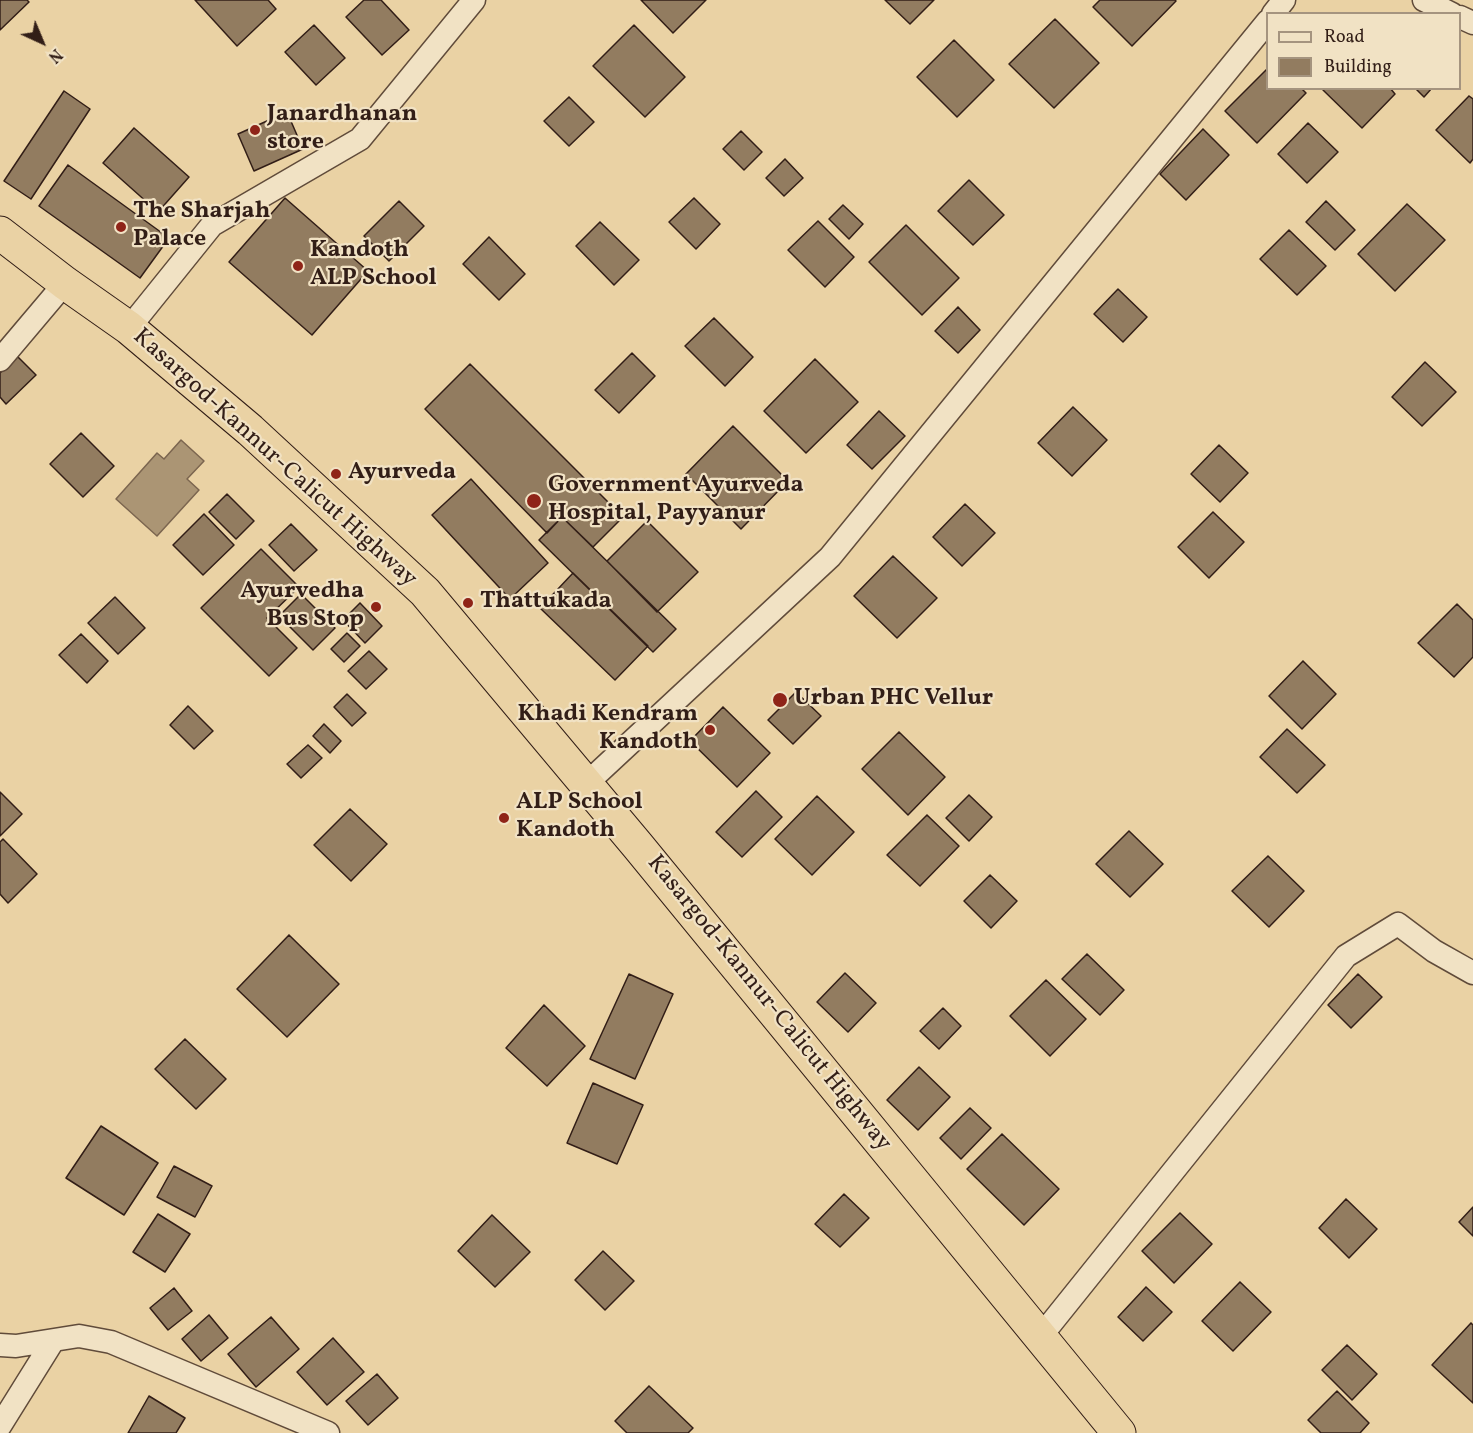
<!DOCTYPE html>
<style>
body{margin:0}
#map{position:relative;width:1473px;height:1433px;overflow:hidden;background:#ead2a4;font-family:Vollkorn,serif}
canvas{display:block}
.legend{position:absolute;left:1266px;top:12px;width:195px;height:78px;box-sizing:border-box;background:#f1e2c4;border:2px solid #a5947f;margin:0;padding:8px 10px;list-style:none;font-size:18px;color:#321e17}
.legend li{display:flex;align-items:center;gap:12px;height:30px}
.legend b{width:30px;border:2px solid #a5947f}
.north{position:absolute;left:12px;top:12px;width:60px;height:60px;-webkit-text-stroke:4px #f1e2c4;paint-order:stroke;rotate:136deg;font-size:16px;font-weight:700;line-height:24px;text-align:center;color:#321e17}
.north::after{content:'';display:block;margin:auto;width:21px;height:27px;background:#321e17;clip-path:polygon(50% 0,100% 100%,50% 72%,0 100%)}
</style>
<div id="map">
<canvas width="1473" height="1433"></canvas>
<ul class="legend">
<li><b style="height:8px;background:#f1e2c4"></b>Road</li>
<li><b style="height:16px;background:#927c60"></b>Building</li>
</ul>
<div class="north">N</div>
</div>
<script>
const g = document.querySelector('canvas').getContext('2d');
g.lineJoin = 'round';
function fill(path, color) { g.fillStyle = color; g.fill(path, 'evenodd'); }
const shape = rows => new Path2D(rows.map(r => 'M' + r).join(''));
function trace(path, color, width, dash) { g.strokeStyle = color; g.lineWidth = width; g.lineCap = dash ? 'butt' : 'round'; g.setLineDash(dash || []); g.stroke(path); }
function write(font, color, halo, rows, align = 'center') {
  g.font = font + ' Vollkorn,serif'; g.lineWidth = 4.5; g.setLineDash([]); g.textBaseline = 'middle'; g.strokeStyle = halo; g.fillStyle = color; for (const [text, x, y, turn = 0] of rows) {
    g.save(); g.translate(x, y); g.rotate((+turn || 0) * Math.PI / 180); g.textAlign = isNaN(turn) ? turn : align; if (halo) g.strokeText(text, 0, 0); g.fillText(text, 0, 0); g.restore();
  }
}
const water = shape([
 [181,440,204,461,187,479,199,490,157,536,116,499,157,453,164,459,181,440]
]);
fill(water, '#ab9574');
trace(water, '#7b654f', 1.5);
const building = shape([
 [0,0,27,0,29,2,0,30,0,0],
 [195,0,268,0,276,9,237,46,195,0],
 [364,0,381,0,409,30,382,55,346,17,364,0],
 [641,0,706,0,673,33,641,0],
 [885,0,934,0,910,24,885,0],
 [1100,0,1175,0,1176,1,1132,46,1093,7,1100,0],
 [1055,19,1099,63,1054,108,1009,64,1055,19],
 [314,25,345,58,316,85,285,52,314,25],
 [634,25,685,77,645,117,593,66,634,25],
 [954,40,994,80,957,117,917,77,954,40],
 [1268,68,1268,88,1301,88,1306,93,1257,143,1225,111,1268,68],
 [1324,88,1390,88,1395,94,1362,128,1323,90,1324,88],
 [1415,88,1432,88,1424,97,1415,88],
 [64,91,90,109,31,199,4,181,64,91],
 [1469,96,1473,99,1473,159,1470,163,1436,130,1469,96],
 [569,97,594,122,569,146,544,121,569,97],
 [287,112,303,149,254,171,238,134,287,112],
 [1308,123,1338,152,1307,183,1278,154,1308,123],
 [134,128,189,177,158,212,103,163,134,128],
 [1203,129,1229,155,1186,200,1160,174,1203,129],
 [741,131,762,152,744,170,723,149,741,131],
 [785,159,803,178,784,196,766,178,785,159],
 [68,165,169,238,140,278,39,206,68,165],
 [969,180,1004,215,973,245,938,211,969,180],
 [285,198,368,271,312,335,229,262,285,198],
 [694,198,720,224,696,249,669,222,694,198],
 [399,201,424,226,389,261,364,236,399,201],
 [1326,201,1355,230,1335,250,1306,222,1326,201],
 [1407,204,1445,240,1395,291,1358,254,1407,204],
 [843,205,863,224,849,239,829,219,843,205],
 [818,221,854,257,825,287,788,250,818,221],
 [600,222,639,260,614,285,576,246,600,222],
 [906,225,959,278,922,315,869,262,906,225],
 [1289,230,1326,266,1297,295,1260,259,1289,230],
 [489,237,525,274,499,300,463,264,489,237],
 [1118,289,1147,317,1123,342,1094,314,1118,289],
 [958,307,980,330,958,353,935,331,958,307],
 [714,318,753,357,725,386,685,346,714,318],
 [632,353,655,376,619,413,595,390,632,353],
 [17,356,36,375,6,404,0,397,0,373,17,356],
 [815,359,858,402,806,453,764,411,815,359],
 [1425,362,1456,392,1422,426,1392,397,1425,362],
 [470,364,623,517,593,547,562,517,547,533,425,409,470,364],
 [1073,407,1107,440,1072,476,1038,443,1073,407],
 [879,411,905,436,872,469,847,445,879,411],
 [733,426,788,481,741,529,686,474,733,426],
 [81,433,114,466,83,497,50,464,81,433],
 [1219,445,1248,473,1220,502,1191,474,1219,445],
 [471,479,548,563,510,599,432,515,471,479],
 [227,494,254,521,236,539,209,512,227,494],
 [965,504,995,533,962,566,933,537,965,504],
 [1213,512,1244,542,1209,578,1178,547,1213,512],
 [204,514,234,545,203,575,173,545,204,514],
 [562,517,676,629,653,652,539,540,562,517],
 [647,521,698,572,657,612,607,561,647,521],
 [291,524,317,550,294,571,269,545,291,524],
 [261,549,299,587,267,618,297,648,269,676,201,608,261,549],
 [893,556,937,598,897,638,854,596,893,556],
 [573,573,648,646,615,680,540,608,573,573],
 [301,594,335,628,313,650,279,616,301,594],
 [115,597,145,628,118,654,88,623,115,597],
 [360,603,382,626,365,643,343,620,360,603],
 [1457,604,1473,620,1473,657,1454,677,1418,643,1457,604],
 [347,633,360,646,344,662,331,649,347,633],
 [81,634,108,661,87,683,59,655,81,634],
 [369,651,387,669,366,689,348,671,369,651],
 [1303,661,1336,694,1302,729,1269,696,1303,661],
 [796,692,821,716,793,744,768,720,796,692],
 [347,694,366,713,352,726,334,707,347,694],
 [188,706,213,731,194,749,170,725,188,706],
 [723,707,770,753,737,787,690,741,723,707],
 [324,724,341,741,330,753,313,736,324,724],
 [1287,729,1325,765,1297,793,1260,757,1287,729],
 [899,732,945,777,908,815,862,769,899,732],
 [308,745,322,758,301,778,287,764,308,745],
 [756,791,782,817,742,857,716,832,756,791],
 [0,792,22,814,0,836,0,792],
 [969,795,992,817,969,841,946,818,969,795],
 [817,796,854,832,812,875,775,839,817,796],
 [350,809,387,844,351,881,314,845,350,809],
 [927,815,959,846,920,886,887,855,927,815],
 [1129,831,1163,864,1130,897,1096,864,1129,831],
 [3,839,37,874,8,903,0,894,0,842,3,839],
 [1268,856,1304,891,1269,927,1232,891,1268,856],
 [990,875,1017,901,991,928,964,901,990,875],
 [289,935,339,984,287,1037,237,989,289,935],
 [1087,954,1124,990,1100,1015,1062,979,1087,954],
 [845,973,876,1003,848,1032,817,1002,845,973],
 [629,974,673,994,635,1079,590,1059,629,974],
 [1358,974,1382,997,1351,1028,1328,1005,1358,974],
 [1046,980,1086,1019,1050,1056,1010,1016,1046,980],
 [544,1005,585,1046,547,1086,506,1048,544,1005],
 [943,1008,961,1026,939,1049,920,1031,943,1008],
 [185,1039,226,1079,196,1109,155,1069,185,1039],
 [919,1067,950,1097,918,1130,887,1100,919,1067],
 [593,1083,643,1105,617,1164,567,1143,593,1083],
 [970,1108,991,1128,961,1159,940,1138,970,1108],
 [101,1126,158,1163,124,1215,66,1178,101,1126],
 [1002,1134,1059,1189,1024,1225,967,1169,1002,1134],
 [174,1166,212,1186,195,1217,157,1197,174,1166],
 [844,1194,869,1218,840,1247,815,1224,844,1194],
 [1346,1199,1377,1229,1349,1258,1319,1228,1346,1199],
 [1473,1207,1473,1236,1459,1222,1473,1207],
 [1180,1213,1212,1244,1174,1283,1142,1251,1180,1213],
 [158,1214,190,1234,165,1272,133,1252,158,1214],
 [492,1215,530,1252,495,1287,458,1251,492,1215],
 [603,1251,634,1281,605,1310,575,1280,603,1251],
 [1240,1282,1271,1312,1233,1351,1202,1321,1240,1282],
 [1146,1287,1172,1312,1143,1341,1118,1317,1146,1287],
 [174,1288,192,1311,168,1330,150,1308,174,1288],
 [209,1315,228,1338,201,1361,182,1339,209,1315],
 [271,1317,299,1349,256,1387,228,1354,271,1317],
 [1471,1323,1473,1325,1473,1403,1432,1365,1471,1323],
 [333,1338,364,1372,327,1405,297,1372,333,1338],
 [1347,1345,1377,1374,1352,1400,1322,1370,1347,1345],
 [377,1374,398,1398,368,1425,346,1401,377,1374],
 [649,1386,693,1428,688,1433,627,1433,615,1421,649,1386],
 [1337,1391,1369,1423,1360,1433,1321,1433,1308,1420,1337,1391],
 [149,1396,185,1418,176,1433,128,1433,149,1396]
]);
fill(building, '#927c60');
trace(building, '#321e17', 1.5);
const minor = shape([
 [1424,0,1452,14],
 [1273,14,1284,0],
 [1460,17,1473,23],
 [129,328,212,225,360,139,474,0],
 [0,360,65,283],
 [586,784,830,557,1268,21],
 [1041,1336,1346,956,1398,924,1434,951,1473,973],
 [0,1345,16,1346,79,1336,111,1342,328,1433],
 [0,1426,53,1341]
]);
const trunk = shape([
 [0,233,65,283,129,328,250,430,425,592,638,846,1119,1433]
]);
trace(minor, '#604b3a', 25);
trace(trunk, '#321e17', 35);
trace(minor, '#f1e2c4', 22);
trace(trunk, '#ead2a4', 33);
for (const [x, y, r, color] of [
 [255,130,6,"#8f2418"],
 [121,227,6,"#8f2418"],
 [298,266,6,"#8f2418"],
 [336,474,6,"#8f2418"],
 [534,501,8,"#8f2418"],
 [468,603,6,"#8f2418"],
 [376,607,6,"#8f2418"],
 [780,700,8,"#8f2418"],
 [710,730,6,"#8f2418"],
 [504,818,6,"#8f2418"]
]) { const dot = new Path2D(); dot.arc(x, y, r, 0, 2 * Math.PI); g.fillStyle = color; g.fill(dot); trace(dot, '#f1e2c4', 2); }
write('bold 24px', '#321e17', '#f1e2c4', [
 ["Janardhanan",267,116],
 ["store",267,144],
 ["The Sharjah",133,213],
 ["Palace",133,241],
 ["Kandoth",310,252],
 ["ALP School",310,280],
 ["Ayurveda",348,474],
 ["Government Ayurveda",548,487],
 ["Hospital, Payyanur",548,515],
 ["Ayurvedha",364,593,"right"],
 ["Bus Stop",364,621,"right"],
 ["Thattukada",480,603],
 ["Urban PHC Vellur",794,700],
 ["Khadi Kendram",698,716,"right"],
 ["Kandoth",698,744,"right"],
 ["ALP School",516,804],
 ["Kandoth",516,832]
], 'left');
write('24px', '#321e17', '#f1e2c4', [
 ["Kasargod-Kannur-Calicut Highway",274,459,42],
 ["Kasargod-Kannur-Calicut Highway",768,1004,51]
]);
</script>
